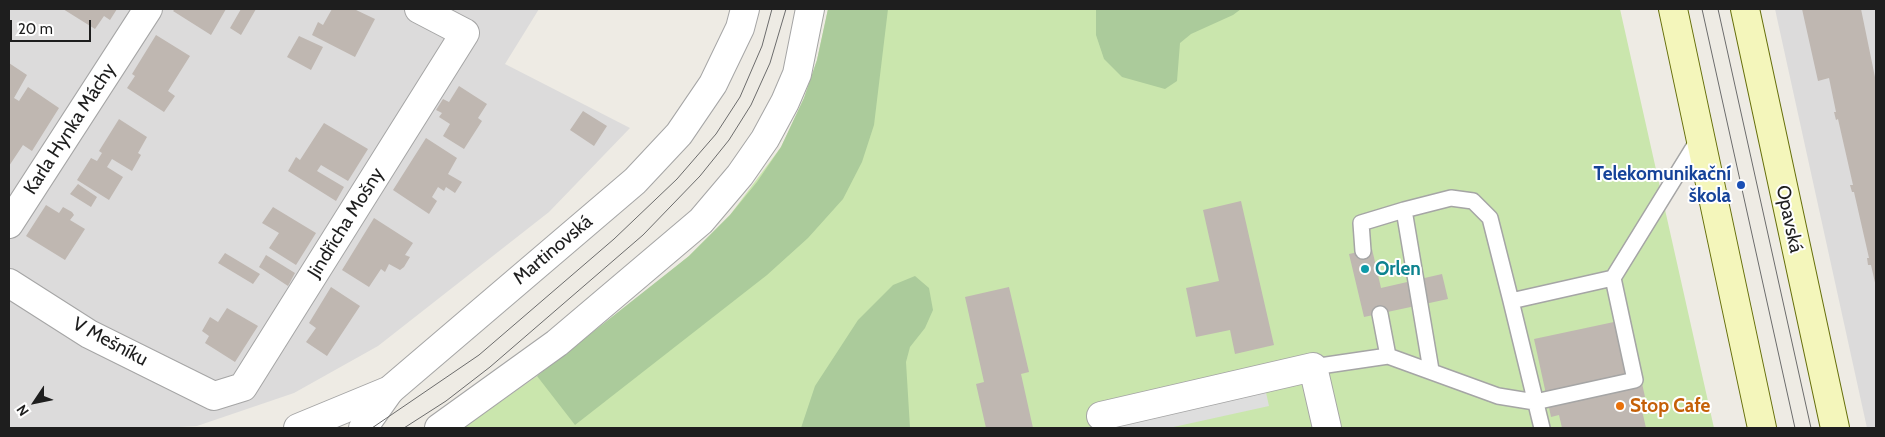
<!DOCTYPE html>
<meta charset="utf-8">
<style>
body{margin:0}
#map{position:relative;width:1885px;height:437px;overflow:hidden;background:#eeebe4;font-family:Cabin,sans-serif}
canvas{display:block}
.frame{position:absolute;inset:0;border:10px solid #1e1e1e;pointer-events:none}
.north{position:absolute;left:10px;top:377px;width:50px;height:50px;-webkit-text-stroke:4px #fff;paint-order:stroke;rotate:236deg;font-size:14px;font-weight:700;line-height:20px;text-align:center;color:#1e1e1e}
.north::after{content:'';display:block;margin:auto;width:18px;height:22px;background:#1e1e1e;clip-path:polygon(50% 0,100% 100%,50% 72%,0 100%)}
.scale{position:absolute;left:10px;top:20px;width:81px;height:22px;box-sizing:border-box;border:2px solid #1e1e1e;border-top:0;padding-left:6px;font-size:15px;line-height:18px;white-space:nowrap;color:#1e1e1e;-webkit-text-stroke:4px #fff;paint-order:stroke}
</style>
<div id="map">
<canvas width="1885" height="437"></canvas>
<div class="frame"></div>
<div class="north">N</div>
<div class="scale">20 m</div>
</div>
<script>
const g = document.querySelector('canvas').getContext('2d');
g.lineJoin = 'round';
function fill(path, color) { g.fillStyle = color; g.fill(path, 'evenodd'); }
const shape = rows => new Path2D(rows.map(r => 'M' + r).join(''));
function trace(path, color, width, dash) { g.strokeStyle = color; g.lineWidth = width; g.lineCap = dash ? 'butt' : 'round'; g.setLineDash(dash || []); g.stroke(path); }
function write(font, color, halo, rows, align = 'center') {
  g.font = font + ' Cabin,sans-serif'; g.lineWidth = 4; g.setLineDash([]); g.textBaseline = 'middle'; g.strokeStyle = halo; g.fillStyle = color; for (const [text, x, y, turn = 0] of rows) {
    g.save(); g.translate(x, y); g.rotate((+turn || 0) * Math.PI / 180); g.textAlign = isNaN(turn) ? turn : align; if (halo) g.strokeText(text, 0, 0); g.fillText(text, 0, 0); g.restore();
  }
}
fill(shape([
 [9,9,539,9,505,64,630,128,549,212,378,346,294,393,197,426,161,428,9,428],
 [1775,9,1876,9,1876,428,1867,428]
]), '#dcdbdb');
fill(shape([
 [828,9,1620,9,1714,428,463,428,537,376,645,292,689,256,730,215,781,147,804,98,817,60]
]), '#cae6ad');
fill(shape([
 [828,9,888,9,874,125,862,162,843,199,808,238,767,275,575,425,537,376,689,256,730,215,757,182,781,147,804,98,817,60],
 [1096,9,1241,9,1233,15,1191,34,1180,43,1177,81,1165,89,1122,77,1104,59,1096,35],
 [915,276,929,288,933,310,925,328,910,347,906,362,910,428,801,428,815,386,858,320,893,285]
]), '#abcb9b');
fill(shape([
 [1265,388,1269,406,1169,428,1106,428]
]), '#dedede');
fill(shape([
 [63,9,117,9,110,20,104,16,95,29],
 [175,9,226,9,211,35,173,11],
 [241,9,256,9,241,35,230,28],
 [332,9,354,9,375,19,355,57,312,35,318,22,323,25],
 [1802,9,1861,9,1876,82,1876,287,1871,265,1868,265,1867,258,1869,258,1854,192,1852,192,1850,185,1853,185,1838,119,1836,120,1834,112,1836,112,1829,78,1818,81],
 [156,35,190,56,168,91,175,96,164,112,127,88,135,76,132,74],
 [299,36,323,47,311,70,287,57],
 [9,63,27,75,14,98,19,101,28,87,59,108,32,151,23,145,9,166],
 [459,86,487,104,478,118,482,121,464,149,443,136,450,124,439,117,442,113,436,110,443,99,449,102],
 [583,111,607,126,594,146,570,130],
 [119,119,147,137,138,153,141,155,132,171,112,159,107,167,123,177,109,200,77,180,91,158,97,161,102,153,99,151],
 [324,123,368,149,348,181,321,165,317,171,344,187,336,201,288,171,296,157,300,160],
 [426,138,457,158,448,174,462,182,455,193,446,187,444,191,438,187,432,197,437,201,429,214,393,190],
 [78,184,97,197,91,207,70,194],
 [1241,201,1274,345,1235,354,1230,330,1196,337,1186,288,1219,281,1203,210],
 [46,205,59,213,63,207,72,212,74,215,70,220,85,229,65,260,26,236],
 [273,207,316,233,296,265,269,248,279,233,262,223],
 [374,218,413,243,405,255,410,257,404,267,400,270,389,264,385,272,381,269,369,287,342,270],
 [1372,249,1381,288,1442,274,1448,299,1364,317,1349,254],
 [225,253,260,274,253,284,218,263],
 [266,255,295,273,288,286,259,267],
 [331,287,360,306,327,356,306,342,316,328,309,323],
 [1009,287,1029,372,1021,374,1033,428,986,428,976,384,984,382,965,297],
 [227,308,258,326,235,362,205,343,209,336,202,331,210,317,218,322],
 [1628,319,1645,397,1639,397,1646,428,1562,428,1559,415,1551,417,1534,339]
]), '#bfb7b1');
const service = shape([
 [1363,251,1361,223,1404,210],
 [1380,314,1388,356],
 [1313,367,1388,356,1498,396,1535,402,1635,380,1613,278],
 [1431,370,1404,210,1451,198,1473,201,1490,218,1511,301],
 [1542,428,1511,301,1613,278,1700,137]
]);
const minor = shape([
 [9,224,148,9],
 [9,283,89,334,214,396,243,387,465,33,419,9],
 [1101,416,1313,367,1327,428],
 [363,428,390,390]
]);
const tertiary = shape([
 [298,428,390,390,635,181,679,134,713,84,740,28,745,9],
 [439,428,557,343,701,221,740,175,765,139,785,102,797,74,810,9]
]);
const secondary = shape([
 [1673,9,1762,428],
 [1745,9,1835,428]
]);
trace(service, '#a5a5a5', 18);
trace(minor, '#a5a5a5', 30);
trace(tertiary, '#a5a5a5', 30);
trace(secondary, '#666f0b', 30);
trace(service, '#fff', 15);
trace(minor, '#fff', 28);
trace(tertiary, '#fff', 28);
trace(secondary, '#f4f6bb', 28);
trace(shape([
 [1702,9,1795,428],
 [1718,9,1811,428],
 [372,428,479,355,614,239,677,179,716,134,740,97,762,46,772,9],
 [404,428,446,401,490,367,643,235,700,176,729,140,751,105,770,63,786,9]
]), '#6c6c6c', 1);
for (const [x, y, r, color] of [
 [1741,185,5,"#1a4fb4"],
 [1365,269,5,"#0f9aa8"],
 [1620,406,5,"#e8710a"]
]) { const dot = new Path2D(); dot.arc(x, y, r, 0, 2 * Math.PI); g.fillStyle = color; g.fill(dot); trace(dot, '#fff', 2); }
write('19px', '#1e1e1e', '#fff', [
 ["Karla Hynka Máchy",70,129,-57],
 ["Opavská",1789,219,78],
 ["Jindřicha Mošny",346,223,-58],
 ["Martinovská",553,250,-40],
 ["V Mešníku",110,342,28]
]);
write('bold 19px', '#164399', '#fff', [
 ["Telekomunikační",1731,174],
 ["škola",1731,196]
], 'right');
write('bold 19px', '#0d838f', '#fff', [
 ["Orlen",1375,269]
], 'left');
write('bold 19px', '#c56008', '#fff', [
 ["Stop Cafe",1630,406]
], 'left');
</script>
